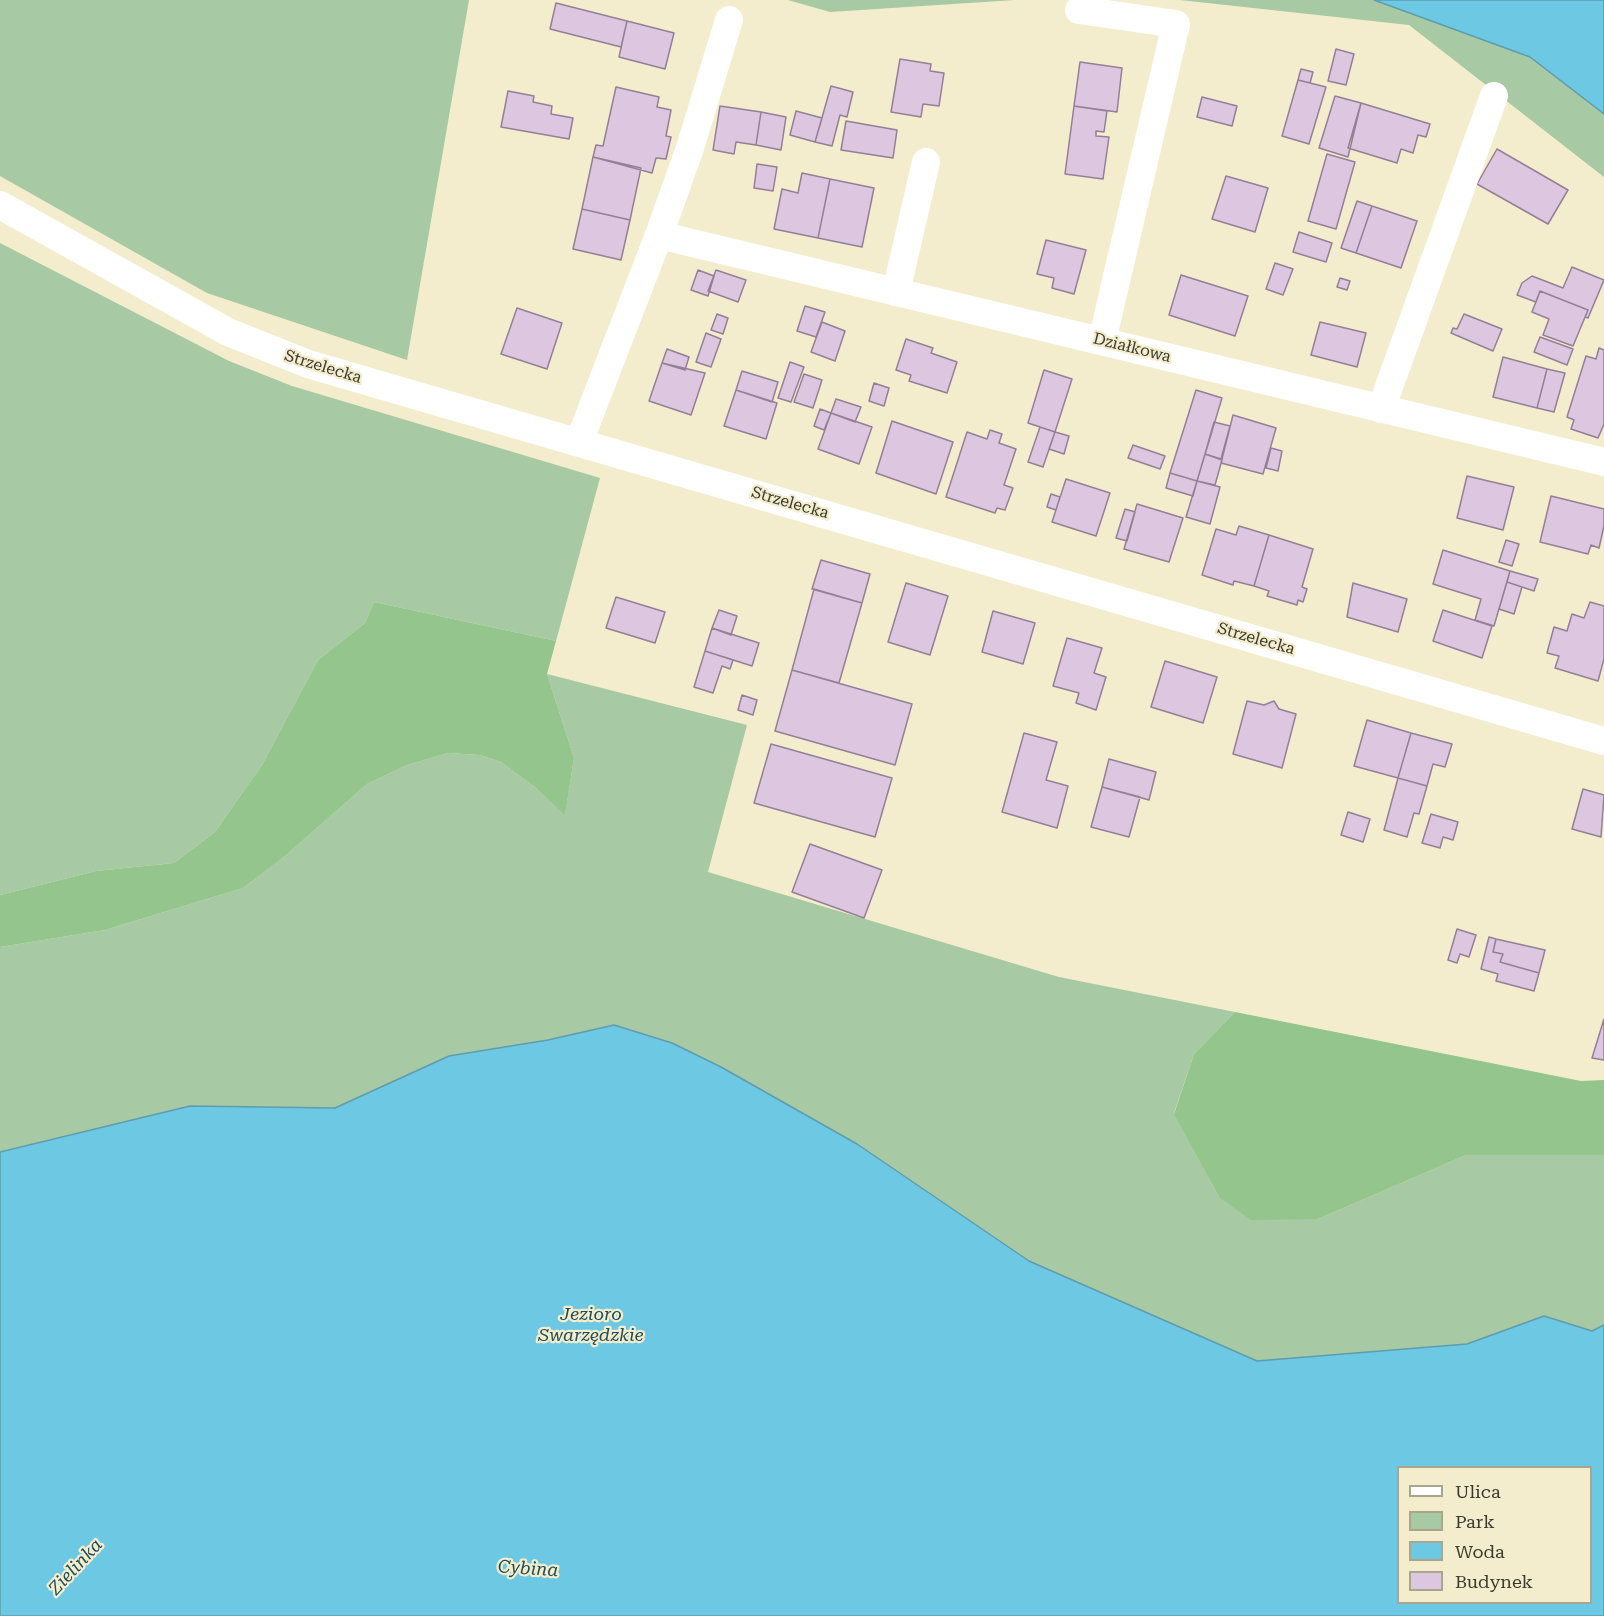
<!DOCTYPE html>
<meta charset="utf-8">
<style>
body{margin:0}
#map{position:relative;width:1604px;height:1616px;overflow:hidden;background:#f3edcd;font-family:"Roboto Serif",serif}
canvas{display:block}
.legend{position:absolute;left:1397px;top:1466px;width:195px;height:138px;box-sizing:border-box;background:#f3edcd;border:2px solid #aaa58d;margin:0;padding:8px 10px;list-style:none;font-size:18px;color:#3c3a2e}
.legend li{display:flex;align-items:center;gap:12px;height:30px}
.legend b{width:30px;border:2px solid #aaa58d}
</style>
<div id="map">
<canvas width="1604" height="1616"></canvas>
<ul class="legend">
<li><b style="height:8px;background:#fff"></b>Ulica</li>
<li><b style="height:16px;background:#a7c9a3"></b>Park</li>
<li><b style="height:16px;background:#6cc8e3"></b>Woda</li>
<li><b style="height:16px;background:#ddc7e0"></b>Budynek</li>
</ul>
</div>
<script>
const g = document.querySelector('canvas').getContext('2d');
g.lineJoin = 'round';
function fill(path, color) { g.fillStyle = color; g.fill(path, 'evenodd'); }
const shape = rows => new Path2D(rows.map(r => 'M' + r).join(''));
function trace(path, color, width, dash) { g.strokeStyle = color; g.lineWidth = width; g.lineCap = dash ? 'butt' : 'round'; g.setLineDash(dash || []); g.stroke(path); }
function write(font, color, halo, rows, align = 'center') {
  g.font = font + ' "Roboto Serif",serif'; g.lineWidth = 4.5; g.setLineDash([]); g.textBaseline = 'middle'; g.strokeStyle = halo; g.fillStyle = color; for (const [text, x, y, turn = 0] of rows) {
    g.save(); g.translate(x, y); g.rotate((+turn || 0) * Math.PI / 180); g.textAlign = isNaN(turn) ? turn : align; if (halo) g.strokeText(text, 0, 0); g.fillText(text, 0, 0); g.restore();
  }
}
fill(shape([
 [0,0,469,0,407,360,207,293,0,176],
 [788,0,1015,0,830,12],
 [1180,0,1374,0,1530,57,1604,114,1604,177,1409,25],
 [0,243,229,361,292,386,600,478,556,641,374,602,365,623,318,660,262,765,215,832,174,863,96,871,0,895],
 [547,674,747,725,708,872,1059,977,1235,1012,1194,1054,1174,1113,1219,1197,1318,1219,1466,1155,1604,1155,1604,1325,1592,1331,1544,1316,1467,1344,1257,1361,1029,1261,857,1144,614,1025,548,1040,449,1056,335,1108,190,1106,0,1152,0,947,105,930,243,888,284,857,367,784,407,765,448,753,480,755,501,762,536,788,565,814,574,758]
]), '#a7c9a3');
fill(shape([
 [374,602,556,641,547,674,574,758,565,815,536,788,501,762,480,755,448,753,407,765,367,784,284,857,243,888,105,930,0,947,0,895,96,871,174,863,215,832,262,765,318,660,365,623],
 [1235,1012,1581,1081,1604,1080,1604,1155,1466,1155,1318,1219,1251,1220,1219,1197,1174,1114,1194,1054]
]), '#93c58d');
const water = shape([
 [1374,0,1604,0,1604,114,1530,57,1374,0],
 [614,1025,672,1043,721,1067,857,1144,1029,1261,1257,1361,1467,1344,1544,1316,1592,1331,1604,1325,1604,1616,0,1616,0,1152,190,1106,335,1108,449,1056,548,1040,614,1025],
 [1398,1468,1590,1468,1590,1602,1398,1602,1398,1468]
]);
fill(water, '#6cc8e3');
trace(water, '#5e9dad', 1.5);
const building = shape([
 [556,3,627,21,621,47,550,29,556,3],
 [627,21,674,33,665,69,619,57,627,21],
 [1336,49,1354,54,1346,85,1328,81,1336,49],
 [900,59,931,64,930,71,944,73,939,106,923,104,921,117,891,112,900,59],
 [1080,62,1122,68,1117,112,1074,106,1080,62],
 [1301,69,1313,72,1310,83,1298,80,1301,69],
 [1298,80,1326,87,1309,144,1282,136,1298,80],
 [831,86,853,92,847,117,840,115,832,146,815,142,831,86],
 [616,87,659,97,657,107,671,110,666,136,671,137,666,159,656,158,652,173,593,157,596,145,603,146,616,87],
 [508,91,534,96,533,102,552,106,551,114,573,118,569,139,501,127,508,91],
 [1335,96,1361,103,1348,157,1319,148,1335,96],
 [1202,97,1237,106,1232,126,1197,117,1202,97],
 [1361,103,1430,124,1426,137,1418,135,1413,153,1401,149,1397,163,1348,148,1361,103],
 [720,106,761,112,756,145,736,142,734,154,713,150,720,106],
 [1074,106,1107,111,1104,132,1096,131,1096,136,1109,137,1103,179,1065,174,1074,106],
 [796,111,822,118,815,142,790,135,796,111],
 [761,112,786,117,781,150,756,145,761,112],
 [846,121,897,130,893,158,841,150,846,121],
 [1497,149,1568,190,1548,224,1477,184,1497,149],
 [1327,154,1355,162,1336,229,1308,221,1327,154],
 [593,157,641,168,630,220,582,209,593,157],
 [757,164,777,167,773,191,754,188,757,164],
 [802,173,830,179,818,238,774,229,782,189,798,193,802,173],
 [1226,176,1268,188,1255,232,1212,219,1226,176],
 [830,179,874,188,862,247,818,238,830,179],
 [1357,201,1372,206,1356,253,1341,248,1357,201],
 [1372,206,1417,221,1401,268,1356,253,1372,206],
 [582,209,630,220,621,260,573,249,582,209],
 [1299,232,1332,243,1326,262,1293,252,1299,232],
 [1046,240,1086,250,1074,294,1052,288,1054,278,1037,274,1046,240],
 [1275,263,1293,269,1283,295,1266,289,1275,263],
 [1572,267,1604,280,1588,318,1585,317,1588,310,1540,291,1536,302,1517,295,1522,283,1532,276,1563,288,1572,267],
 [698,270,714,276,708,296,691,290,698,270],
 [716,270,746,280,738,302,708,291,716,270],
 [1181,275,1248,296,1235,336,1169,315,1181,275],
 [1340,278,1350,281,1347,290,1337,287,1340,278],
 [1540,291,1588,310,1573,346,1543,335,1549,319,1532,312,1540,291],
 [805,306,825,312,816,337,797,331,805,306],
 [517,308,562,323,547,369,501,354,517,308],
 [717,314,728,318,723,334,711,330,717,314],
 [1464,314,1502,329,1493,351,1451,333,1453,328,1457,329,1464,314],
 [822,322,845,331,835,361,811,352,822,322],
 [1320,322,1366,333,1357,367,1311,355,1320,322],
 [706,333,721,339,711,367,696,362,706,333],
 [1540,337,1573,349,1567,365,1534,352,1540,337],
 [906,339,933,348,931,353,957,362,947,393,909,381,911,375,896,370,906,339],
 [1599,348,1604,350,1604,424,1598,438,1571,429,1574,420,1567,417,1586,356,1596,359,1599,348],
 [667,349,689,357,685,370,662,363,667,349],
 [1503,357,1547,369,1537,408,1493,397,1503,357],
 [790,362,804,367,791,402,778,398,790,362],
 [662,363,705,373,691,415,649,401,662,363],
 [1547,369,1565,373,1554,412,1537,408,1547,369],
 [1044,370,1072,379,1055,432,1028,423,1044,370],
 [742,371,778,382,772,402,736,390,742,371],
 [804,374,822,380,813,408,794,402,804,374],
 [874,383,889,388,884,406,869,401,874,383],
 [736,390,777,403,766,439,724,426,736,390],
 [1196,390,1222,398,1197,481,1170,473,1196,390],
 [836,399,861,407,855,422,831,413,836,399],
 [820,409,831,413,824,430,814,426,820,409],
 [831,413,872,427,859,464,818,449,831,413],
 [1233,415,1276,428,1263,474,1221,463,1233,415],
 [892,421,953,442,936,494,876,473,892,421],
 [1214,422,1230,426,1221,459,1205,454,1214,422],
 [1040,427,1055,432,1043,467,1028,462,1040,427],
 [990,430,1002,434,999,443,1016,449,1004,485,1013,488,1005,510,997,508,995,513,946,497,967,432,987,439,990,430],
 [1055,432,1069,436,1064,454,1049,449,1055,432],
 [1133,445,1165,456,1160,469,1128,458,1133,445],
 [1271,448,1282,451,1278,471,1266,468,1271,448],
 [1205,454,1222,460,1215,485,1197,481,1205,454],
 [1170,473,1197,481,1193,496,1166,488,1170,473],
 [1467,476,1514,487,1503,530,1457,518,1467,476],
 [1066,479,1110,493,1096,536,1052,522,1066,479],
 [1197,481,1220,487,1210,524,1186,517,1197,481],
 [1051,494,1060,497,1056,510,1047,507,1051,494],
 [1551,496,1604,509,1604,526,1599,548,1591,545,1588,554,1540,542,1551,496],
 [1137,504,1183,518,1169,562,1124,549,1137,504],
 [1125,509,1135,512,1127,541,1116,538,1125,509],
 [1239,526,1269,535,1254,586,1234,581,1233,585,1202,575,1216,529,1236,535,1239,526],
 [1269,535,1313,549,1302,587,1307,589,1303,602,1298,600,1297,605,1267,596,1269,591,1254,586,1269,535],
 [1506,540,1519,544,1512,566,1499,562,1506,540],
 [1443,550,1510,571,1494,626,1475,620,1481,599,1433,584,1443,550],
 [821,560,870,574,862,603,812,589,821,560],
 [1510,571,1538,579,1534,591,1507,582,1510,571],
 [1507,582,1522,587,1514,614,1499,609,1507,582],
 [906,583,948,596,930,655,888,642,906,583],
 [1353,583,1407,599,1398,632,1347,617,1353,583],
 [814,589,862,603,839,683,792,670,814,589],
 [616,597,665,612,655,643,606,628,616,597],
 [1590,602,1604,606,1604,659,1598,681,1555,668,1559,656,1547,653,1554,627,1567,631,1572,614,1584,618,1590,602],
 [719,610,737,616,731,635,712,628,719,610],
 [1443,610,1492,626,1482,658,1433,641,1443,610],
 [993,611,1035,623,1023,664,982,652,993,611],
 [712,628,759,643,752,666,705,651,712,628],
 [1067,638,1102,648,1094,673,1106,677,1096,710,1076,703,1079,693,1053,686,1067,638],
 [705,651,733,660,730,669,722,666,713,693,694,687,705,651],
 [1165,661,1217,677,1203,723,1151,707,1165,661],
 [792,670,912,704,895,765,775,731,792,670],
 [742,695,757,700,753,715,738,710,742,695],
 [1247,701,1264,705,1274,701,1279,709,1296,714,1282,768,1233,754,1247,701],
 [1367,720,1411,733,1398,778,1354,766,1367,720],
 [1024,733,1057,742,1046,780,1068,786,1057,828,1002,812,1024,733],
 [1411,733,1452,744,1445,767,1433,764,1427,786,1398,778,1411,733],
 [771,744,892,778,875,837,754,803,771,744],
 [1109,759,1156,772,1149,800,1102,787,1109,759],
 [1398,778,1427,786,1419,814,1414,813,1407,837,1384,830,1398,778],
 [1102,787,1140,797,1129,837,1091,827,1102,787],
 [1583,789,1604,795,1601,837,1572,829,1583,789],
 [1348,812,1370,819,1363,842,1341,835,1348,812],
 [1431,814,1458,822,1453,840,1443,837,1440,848,1422,843,1431,814],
 [810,844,882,870,864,918,792,892,810,844],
 [1457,929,1476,935,1469,957,1460,954,1457,963,1448,960,1457,929],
 [1489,937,1496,939,1493,952,1503,954,1500,962,1539,973,1534,991,1496,981,1498,974,1481,969,1489,937],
 [1496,939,1545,950,1539,973,1500,962,1503,954,1493,952,1496,939],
 [1604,1019,1604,1060,1592,1058,1604,1019]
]);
fill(building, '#ddc7e0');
trace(building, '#947f96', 1.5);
trace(shape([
 [1079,10,1176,24,1102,341],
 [0,205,228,332,308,364,1604,741],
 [659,235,1604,462],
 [896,292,926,162],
 [1381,409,1494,96],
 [579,442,659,235,690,148,729,20]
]), '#fff', 28);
write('16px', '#3c3a2e', '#f3edcd', [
 ["Działkowa",1132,348,14],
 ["Strzelecka",323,367,17],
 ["Strzelecka",790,503,16],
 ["Strzelecka",1256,639,16]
]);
write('italic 18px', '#214b57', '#f3edcd', [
 ["Jezioro",591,1315],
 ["Swarzędzkie",591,1336],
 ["Zielinka",76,1567,-47],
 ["Cybina",528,1569,4]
]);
</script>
